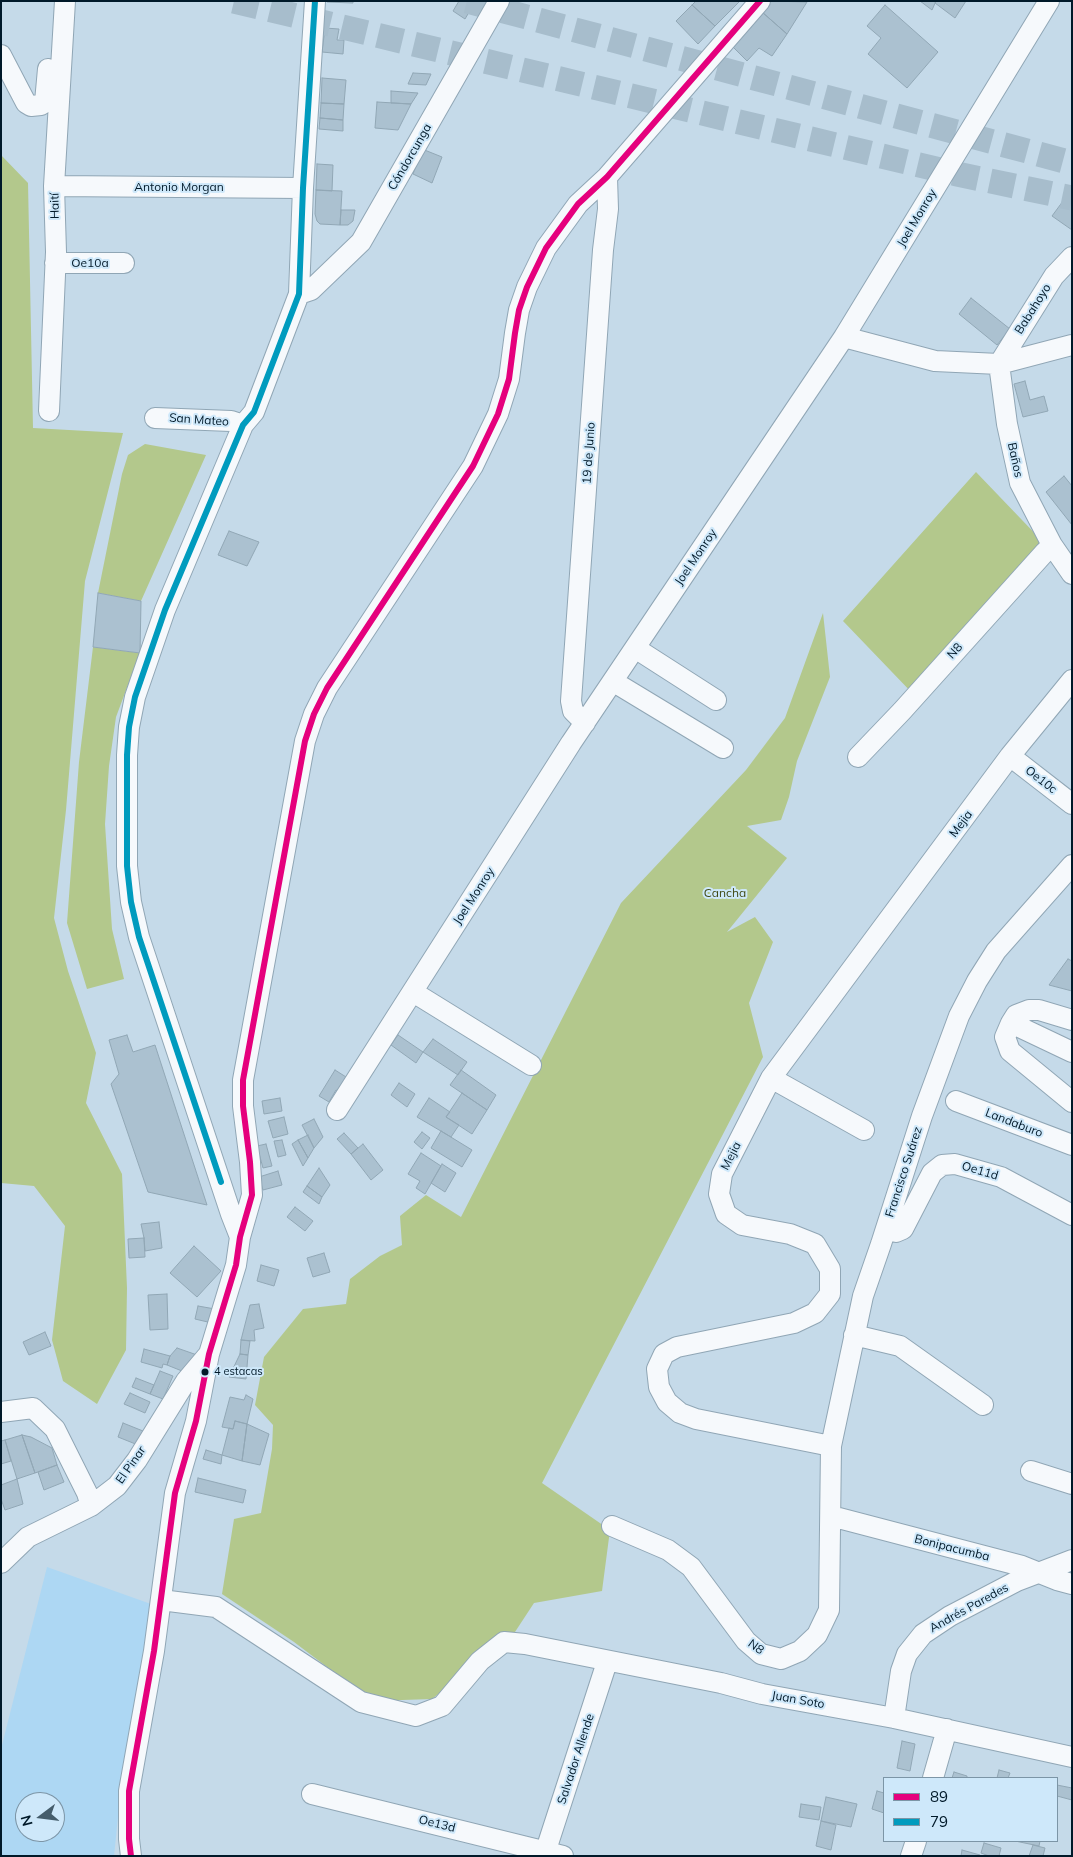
<!DOCTYPE html>
<meta charset="utf-8">
<style>
body{margin:0}
#map{position:relative;width:1073px;height:1857px;overflow:hidden;background:#c5dae9;font-family:Mulish,sans-serif}
canvas{display:block}
.frame{position:absolute;inset:0;border:2px solid #001929;pointer-events:none}
.legend{position:absolute;left:883px;top:1777px;width:175px;height:65px;box-sizing:border-box;background:#cee8fa;border:1px solid #7c95a6;margin:0;padding:6px 9px;list-style:none;font-size:15px;color:#001929}
.legend li{display:flex;align-items:center;gap:10px;height:25px}
.legend b{width:25px;border:1px solid #7c95a6}
.north{position:absolute;left:15px;top:1792px;width:50px;height:50px;box-sizing:border-box;background:#cee8fa;border:1px solid #7c95a6;border-radius:50%;rotate:255deg;font-size:14px;font-weight:700;line-height:20px;text-align:center;color:#001929}
.north::after{content:'';display:block;margin:auto;width:18px;height:22px;background:#455d6c;clip-path:polygon(50% 0,100% 100%,50% 72%,0 100%)}
</style>
<div id="map">
<canvas width="1073" height="1857"></canvas>
<div class="frame"></div>
<ul class="legend">
<li><b style="height:6px;background:#e5007d"></b>89</li>
<li><b style="height:6px;background:#009bbe"></b>79</li>
</ul>
<div class="north">N</div>
</div>
<script>
const g = document.querySelector('canvas').getContext('2d');
g.lineJoin = 'round';
function fill(path, color) { g.fillStyle = color; g.fill(path, 'evenodd'); }
const shape = rows => new Path2D(rows.map(r => 'M' + r).join(''));
function trace(path, color, width, dash) { g.strokeStyle = color; g.lineWidth = width; g.lineCap = dash ? 'butt' : 'round'; g.setLineDash(dash || []); g.stroke(path); }
function write(font, color, halo, rows, align = 'center') {
  g.font = font + ' Mulish,sans-serif'; g.lineWidth = 4; g.setLineDash([]); g.textBaseline = 'middle'; g.strokeStyle = halo; g.fillStyle = color; for (const [text, x, y, turn = 0] of rows) {
    g.save(); g.translate(x, y); g.rotate((+turn || 0) * Math.PI / 180); g.textAlign = isNaN(turn) ? turn : align; if (halo) g.strokeText(text, 0, 0); g.fillText(text, 0, 0); g.restore();
  }
}
fill(shape([
 [47,1567,151,1604,122,1778,114,1856,1,1856,1,1749],
 [25,1802,55,1802,55,1832,25,1832]
]), '#add7f3');
fill(shape([
 [1,155,28,183,33,428,123,433,85,581,66,810,54,918,68,971,96,1053,86,1103,122,1174,127,1288,126,1350,97,1404,63,1381,52,1340,65,1226,34,1186,1,1183],
 [145,444,206,455,141,601,98,593,122,474,128,455],
 [976,472,1045,544,915,696,843,621],
 [823,613,830,677,797,761,789,797,781,820,747,826,787,858,727,932,755,917,773,942,749,1003,763,1057,542,1483,610,1530,602,1591,534,1603,513,1635,432,1699,372,1701,294,1642,222,1594,234,1519,261,1513,272,1449,273,1425,255,1405,264,1357,303,1309,346,1304,350,1279,380,1256,402,1245,400,1216,426,1195,461,1217,621,903,746,770,785,718],
 [93,647,140,653,116,717,109,766,105,824,112,929,124,979,87,989,67,923,79,762]
]), '#b3c88c');
const building = shape([
 [327,1,353,1,353,3,327,2,327,1],
 [459,1,475,2,465,19,453,11,459,1],
 [696,1,740,1,715,26,692,5,696,1],
 [771,1,807,2,787,34,762,12,771,1],
 [920,1,936,1,932,10,920,1],
 [936,1,966,1,955,18,935,3,936,1],
 [692,5,715,26,698,44,676,21,692,5],
 [885,5,938,52,907,88,868,54,881,38,867,26,885,5],
 [762,12,787,34,772,56,759,48,747,61,732,46,762,12],
 [325,28,339,29,337,40,344,40,343,54,322,52,325,28],
 [413,73,431,74,426,85,408,84,413,73],
 [322,78,346,80,344,104,321,103,322,78],
 [391,91,418,93,411,104,391,103,391,91],
 [377,102,411,104,398,130,375,128,377,102],
 [321,103,344,104,343,120,320,118,321,103],
 [320,118,343,120,343,131,319,129,320,118],
 [422,149,442,157,432,183,413,174,422,149],
 [317,164,333,165,332,191,316,190,317,164],
 [316,190,342,191,340,225,320,224,317,221,315,214,316,190],
 [1066,197,1072,201,1072,230,1052,216,1066,197],
 [341,210,355,210,353,221,348,225,340,225,341,210],
 [971,298,1010,329,997,345,959,314,971,298],
 [1025,381,1030,400,1044,396,1048,411,1023,417,1014,384,1025,381],
 [1064,476,1072,486,1072,525,1046,492,1064,476],
 [229,531,259,542,247,566,218,555,229,531],
 [98,593,141,601,140,653,93,647,98,593],
 [1068,959,1072,961,1072,991,1049,985,1068,959],
 [127,1035,133,1052,155,1045,207,1205,148,1192,111,1084,119,1074,109,1040,127,1035],
 [398,1035,423,1052,416,1063,391,1045,398,1035],
 [433,1039,467,1062,458,1075,423,1052,433,1039],
 [335,1070,354,1082,345,1096,336,1090,329,1102,319,1096,335,1070],
 [461,1070,496,1095,487,1110,450,1085,461,1070],
 [399,1083,415,1094,407,1107,391,1095,399,1083],
 [462,1093,487,1110,472,1134,446,1117,462,1093],
 [280,1098,282,1111,264,1114,262,1101,280,1098],
 [429,1098,450,1112,446,1117,459,1125,451,1137,417,1117,429,1098],
 [284,1117,288,1134,273,1138,268,1121,284,1117],
 [314,1119,323,1137,314,1148,302,1125,314,1119],
 [441,1131,472,1150,462,1167,431,1148,441,1131],
 [422,1132,430,1138,422,1149,414,1142,422,1132],
 [344,1133,358,1148,351,1154,337,1139,344,1133],
 [308,1135,314,1148,308,1158,298,1140,308,1135],
 [282,1140,286,1155,278,1157,274,1141,282,1140],
 [298,1140,308,1158,303,1166,292,1144,298,1140],
 [266,1144,272,1166,263,1168,257,1146,266,1144],
 [363,1144,383,1170,371,1180,351,1154,363,1144],
 [421,1153,441,1166,425,1194,416,1188,420,1181,408,1174,421,1153],
 [442,1164,456,1173,445,1192,431,1183,442,1164],
 [319,1168,330,1185,322,1197,307,1186,319,1168],
 [278,1171,282,1185,263,1190,259,1177,278,1171],
 [307,1186,322,1197,319,1204,303,1192,307,1186],
 [295,1207,313,1221,305,1231,287,1217,295,1207],
 [159,1222,162,1248,145,1251,144,1238,141,1224,159,1222],
 [144,1238,145,1257,129,1258,128,1239,144,1238],
 [194,1246,221,1271,197,1297,170,1273,194,1246],
 [324,1253,330,1272,313,1277,307,1258,324,1253],
 [261,1265,279,1270,274,1286,257,1281,261,1265],
 [167,1294,168,1329,150,1330,148,1295,167,1294],
 [259,1304,264,1328,254,1330,255,1341,241,1340,250,1305,259,1304],
 [198,1306,215,1309,212,1323,195,1319,198,1306],
 [45,1332,51,1346,29,1355,23,1342,45,1332],
 [241,1340,250,1341,248,1355,240,1354,241,1340],
 [177,1348,200,1356,187,1373,167,1365,170,1356,177,1348],
 [144,1349,170,1356,167,1365,163,1364,162,1368,141,1362,144,1349],
 [240,1354,248,1355,246,1379,229,1377,240,1354],
 [160,1371,173,1376,163,1399,150,1394,160,1371],
 [136,1378,154,1385,150,1394,132,1387,136,1378],
 [130,1393,150,1402,145,1413,124,1404,130,1393],
 [246,1395,253,1399,247,1424,235,1421,233,1429,222,1427,230,1397,244,1400,246,1395],
 [235,1421,247,1424,242,1461,222,1455,229,1428,233,1429,235,1421],
 [123,1423,148,1433,143,1447,118,1437,123,1423],
 [247,1424,269,1434,260,1465,242,1461,247,1424],
 [22,1435,35,1473,17,1479,5,1440,22,1435],
 [22,1435,31,1437,52,1448,57,1465,35,1473,22,1435],
 [5,1440,11,1461,1,1464,1,1441,5,1440],
 [206,1450,222,1455,221,1464,203,1459,206,1450],
 [57,1465,64,1482,44,1490,38,1472,57,1465],
 [198,1478,246,1490,243,1503,195,1492,198,1478],
 [17,1479,23,1504,5,1510,1,1499,1,1485,17,1479],
 [902,1741,915,1744,910,1771,897,1768,902,1741],
 [999,1770,1010,1773,1008,1778,997,1778,999,1770],
 [954,1772,967,1776,967,1778,952,1778,954,1772],
 [1057,1785,1072,1788,1072,1800,1057,1796,1057,1785],
 [877,1791,884,1793,884,1813,872,1809,877,1791],
 [826,1797,857,1804,851,1827,821,1821,826,1797],
 [801,1804,821,1807,819,1820,799,1817,801,1804],
 [821,1821,836,1825,831,1850,816,1846,821,1821],
 [1015,1841,1040,1841,1039,1846,1015,1841],
 [984,1843,1001,1848,999,1856,989,1856,981,1853,984,1843],
 [1033,1845,1045,1848,1043,1856,1029,1856,1033,1845],
 [962,1850,980,1855,979,1856,961,1856,962,1850]
]);
fill(building, '#abc1d0');
trace(building, '#91a7b5', 1);
trace(shape([
 [234,1,957,174,1072,198],
 [467,1,1072,163]
]), '#a7bdcc', 25, [25, 12]);
const minor = shape([
 [1,55,26,103,31,106,41,105,45,102,48,69],
 [54,186,303,188],
 [55,263,124,263],
 [299,294,311,290,361,242,499,1],
 [844,337,935,361,999,364,1072,345],
 [999,364,1007,424,1020,483,1052,545,1072,574],
 [999,364,1054,276,1072,257],
 [49,411,56,252,54,186,65,1],
 [155,418,231,421,243,425],
 [635,648,716,700],
 [614,682,723,748],
 [585,723,573,711,571,701,603,250,608,209,607,177],
 [1010,756,1072,804],
 [858,757,902,711,1045,552,1052,545],
 [413,992,531,1065],
 [1072,1020,1039,1010,1029,1010,1016,1015,1011,1023,1005,1037,1010,1051,1072,1102],
 [1011,1023,1072,1052],
 [771,1078,864,1130],
 [956,1101,1072,1145],
 [337,1110,571,743,844,337,1049,1],
 [886,1229,896,1232,903,1229,932,1173,942,1165,955,1164,1001,1177,1072,1215],
 [240,1237,231,1214,139,937,131,902,127,866,127,755,129,727,135,697,165,610,243,425,254,412,299,294,303,188,315,1],
 [854,1335,900,1346,983,1405],
 [1,1412,33,1408,55,1429,87,1493,91,1506],
 [831,1446,696,1419,680,1413,667,1402,659,1387,657,1369,664,1354,677,1347,794,1323,815,1313,830,1294,830,1269,815,1244,790,1234,742,1225,726,1214,719,1194,722,1174,771,1078,1010,756,1072,680],
 [1031,1471,1072,1484],
 [831,1516,1022,1566,1057,1580,1072,1584],
 [612,1526,668,1550,691,1567,746,1641,761,1654,781,1659,800,1651,817,1635,829,1610,831,1446,863,1296,881,1244,922,1116,959,1016,977,981,996,951,1072,865],
 [1,1563,28,1537,91,1506,117,1486,137,1460,186,1381,208,1355],
 [161,1600,216,1607,361,1702,416,1716,442,1706,480,1661,504,1642,525,1644,721,1683,762,1694,894,1718,1072,1757],
 [894,1718,901,1671,907,1654,923,1634,950,1616,1017,1581,1072,1560],
 [933,1778,947,1729],
 [312,1794,563,1856],
 [131,1856,129,1839,129,1791,154,1651,175,1493,196,1421,209,1354,236,1265,240,1237,252,1195,250,1162,243,1106,243,1080,305,741,314,714,327,688,473,466,498,414,509,379,515,333,519,310,527,287,546,248,578,204,607,177,760,1],
 [544,1856,607,1662],
 [911,1856,916,1841]
]);
trace(minor, '#90a6b5', 22);
trace(minor, '#f6f9fc', 20);
trace(shape([
 [131,1856,129,1839,129,1791,154,1651,175,1493,196,1421,209,1354,236,1265,240,1237,252,1195,250,1162,243,1106,243,1080,305,741,314,714,327,688,473,466,498,414,509,379,515,333,519,310,527,287,546,248,578,204,607,177,760,1]
]), '#e5007d', 6);
trace(shape([
 [221,1182,139,937,131,902,127,866,127,755,129,727,135,697,165,610,243,425,254,412,299,294,303,188,315,1]
]), '#009bbe', 6);
for (const [x, y, r, color] of [
 [205,1372,4.5,"#001929"]
]) { const dot = new Path2D(); dot.arc(x, y, r, 0, 2 * Math.PI); g.fillStyle = color; g.fill(dot); trace(dot, '#cee8fa', 2); }
write('11px', '#001929', '#cee8fa', [
 ["4 estacas",214,1372]
], 'left');
write('12px', '#001929', '#cee8fa', [
 ["Cóndorcunga",410,157,-60],
 ["Antonio Morgan",179,187],
 ["Haití",55,206,-91],
 ["Joel Monroy",917,218,-59],
 ["Oe10a",90,263],
 ["Babahoyo",1033,309,-58],
 ["San Mateo",199,420,4],
 ["19 de Junio",589,453,-86],
 ["Baños",1015,460,78],
 ["Joel Monroy",696,557,-56],
 ["N8",955,651,-48],
 ["Oe10c",1041,780,38],
 ["Mejia",961,824,-53],
 ["Joel Monroy",474,896,-57],
 ["Landaburo",1014,1123,21],
 ["Mejia",731,1156,-63],
 ["Oe11d",980,1171,16],
 ["Francisco Suárez",904,1172,-72],
 ["El Pinar",131,1465,-55],
 ["Bonipacumba",952,1548,14],
 ["Andrés Paredes",969,1608,-29],
 ["N8",756,1647,36],
 ["Juan Soto",798,1700,10],
 ["Salvador Allende",576,1759,-72],
 ["Oe13d",437,1824,14]
]);
write('12px', '#404a15', '#cee8fa', [
 ["Cancha",725,893]
]);
</script>
